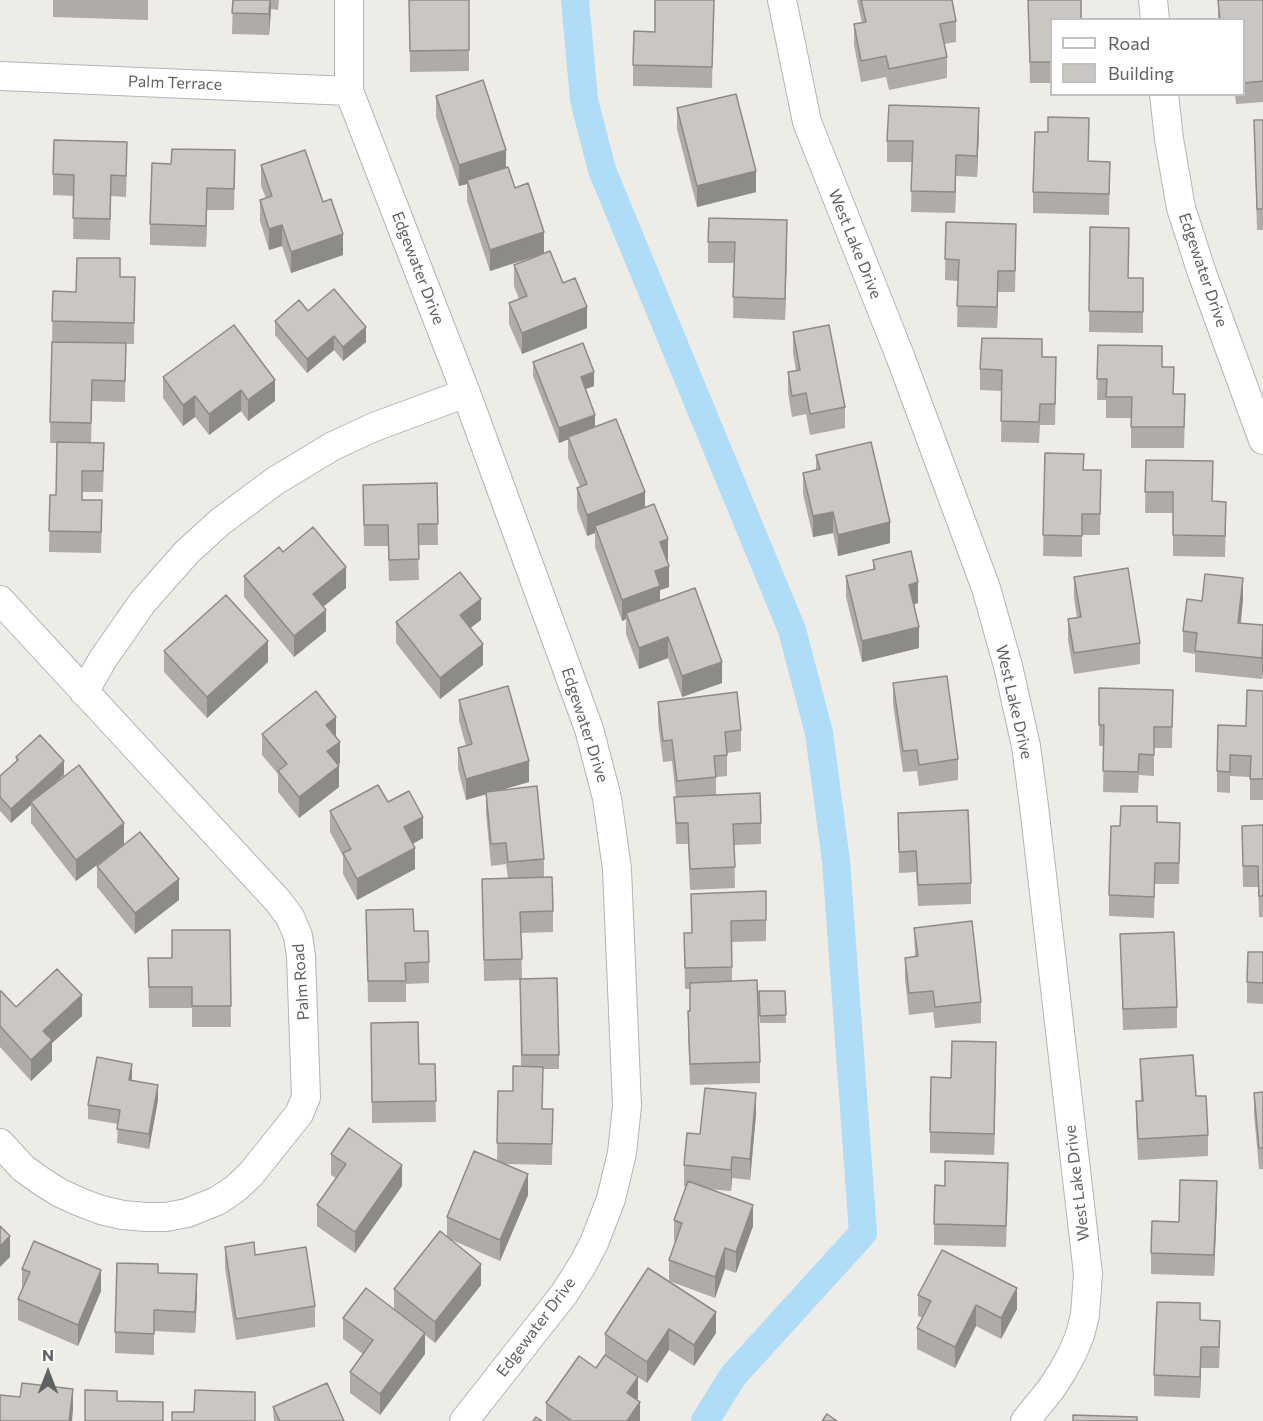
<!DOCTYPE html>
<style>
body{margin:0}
#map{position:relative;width:1263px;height:1421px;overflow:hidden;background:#eeece7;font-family:Commissioner,sans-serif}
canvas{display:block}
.legend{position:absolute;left:1050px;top:18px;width:195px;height:78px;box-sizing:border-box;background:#fff;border:2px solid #bfc0c1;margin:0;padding:8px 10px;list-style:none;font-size:18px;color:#5e6265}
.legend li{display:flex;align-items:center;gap:12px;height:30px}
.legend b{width:30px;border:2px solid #bfc0c1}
.north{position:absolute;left:18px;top:1343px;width:60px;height:60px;-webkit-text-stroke:4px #fff;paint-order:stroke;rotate:0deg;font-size:16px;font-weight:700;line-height:24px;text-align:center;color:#5e6265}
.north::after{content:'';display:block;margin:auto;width:21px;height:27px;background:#5e6265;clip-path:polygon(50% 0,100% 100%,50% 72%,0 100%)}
</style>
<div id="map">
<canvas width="1263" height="1421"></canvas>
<ul class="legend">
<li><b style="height:8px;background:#fff"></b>Road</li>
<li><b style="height:16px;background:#cac7c3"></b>Building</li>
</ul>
<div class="north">N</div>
</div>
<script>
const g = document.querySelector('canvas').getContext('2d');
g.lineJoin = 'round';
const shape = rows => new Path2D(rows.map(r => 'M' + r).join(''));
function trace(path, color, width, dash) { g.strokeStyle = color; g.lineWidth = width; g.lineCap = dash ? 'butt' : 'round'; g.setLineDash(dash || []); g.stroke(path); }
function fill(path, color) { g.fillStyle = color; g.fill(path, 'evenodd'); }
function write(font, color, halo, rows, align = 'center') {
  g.font = font + ' Commissioner,sans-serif'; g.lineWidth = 5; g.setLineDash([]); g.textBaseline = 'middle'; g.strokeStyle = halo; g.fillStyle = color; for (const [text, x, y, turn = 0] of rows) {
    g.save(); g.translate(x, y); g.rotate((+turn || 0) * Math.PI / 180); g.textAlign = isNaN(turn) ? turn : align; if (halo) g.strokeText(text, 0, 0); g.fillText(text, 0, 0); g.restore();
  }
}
trace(shape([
 [575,0,584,100,602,170,792,630,819,733,836,861,863,1233,733,1376,705,1421]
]), '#afdcf6', 28);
const minor = shape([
 [349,0,349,91,466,393,589,729,607,798,617,869,627,1106,622,1153,611,1199,594,1243,583,1264,564,1294,464,1421],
 [782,0,807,122,900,356,986,588,1008,666,1026,746,1034,806,1088,1274,1085,1315,1080,1335,1072,1354,1062,1372,1051,1389,1025,1421],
 [1153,0,1155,20],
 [0,76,349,91],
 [1164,94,1169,139,1181,208,1202,273,1263,440],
 [0,600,278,901,290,917,298,936,301,956,306,1097,299,1114,251,1174,235,1189,217,1201,187,1213,166,1217,146,1217,123,1215,101,1210,80,1202,60,1193,41,1181,23,1168,0,1143],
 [84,692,103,659,142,603,187,552,220,522,275,481,333,446,374,427,466,393]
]);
trace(minor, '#b2b4b7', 30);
trace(minor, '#fff', 28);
fill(shape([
 [53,0,148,0,148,20,53,17],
 [233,0,279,0,278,10,271,9,269,35,232,34],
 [409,0,469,0,469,71,410,72],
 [714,0,712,88,633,86,633,65],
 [857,0,952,0,956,21,956,42,944,44,947,57,947,78,889,90,886,77,861,82,854,45,854,24,862,23],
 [1028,0,1081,0,1052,20,1052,83,1030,83],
 [1218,0,1263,0,1263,102,1236,104,1235,94,1244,94,1244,20,1218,20],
 [436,96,506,167,544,253,563,283,587,328,522,354,509,324,509,303,519,299,514,286,514,265,543,254,490,271,467,201,467,184,459,186,436,117],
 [677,108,756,192,697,207,677,129],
 [1254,120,1263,120,1263,230,1257,230],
 [979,129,977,177,956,176,955,213,911,212,912,162,887,162,887,141],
 [1089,139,1088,161,1110,162,1109,215,1033,213,1033,192],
 [127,163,126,197,111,196,110,240,73,239,74,196,53,195,53,174],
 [261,165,343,255,291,273,282,246,269,250,260,221,260,200,266,198,261,186],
 [235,171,234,210,207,210,206,247,150,245,150,224],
 [946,222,1016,245,1015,292,998,292,997,328,957,327,958,281,945,280],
 [1090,227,1128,278,1143,278,1143,333,1089,332],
 [787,241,785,320,733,318,734,263,708,263,708,242],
 [120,277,135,277,134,344,126,344,125,402,92,401,91,442,104,464,103,492,82,492,82,500,102,521,101,553,49,552,50,495,56,495,57,443,50,443,53,291,76,292],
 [308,311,366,342,343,361,334,350,307,373,275,335,275,321],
 [234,325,275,401,248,421,241,411,209,435,195,417,183,426,163,398,163,377],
 [793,332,845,407,845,428,810,435,806,414,792,417,788,393,788,372,796,371,793,353],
 [1098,345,1162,367,1174,394,1185,415,1184,448,1131,448,1131,418,1106,418,1106,400,1097,400],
 [1042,357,1056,378,1055,425,1040,425,1039,443,1001,442,1002,391,980,390,980,369],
 [533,362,594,386,585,389,595,427,645,507,668,560,667,561,669,587,660,590,660,600,722,683,682,697,668,658,639,669,626,634,626,619,622,621,595,547,595,533,587,536,577,509,577,488,580,487,568,458,568,439,559,443,533,376],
 [1045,453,1084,470,1101,470,1100,535,1082,535,1082,557,1043,556],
 [816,455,890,543,838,556,833,533,813,537,803,494,803,473,816,470],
 [1146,460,1212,501,1226,523,1225,557,1173,556,1173,513,1145,513],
 [437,483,438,545,418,545,419,580,389,581,388,546,364,546,363,485],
 [283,552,346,588,323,607,326,631,294,657,244,597,244,576],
 [873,560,918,603,914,604,919,648,862,662,846,597,846,576,873,570],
 [1074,577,1140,643,1140,664,1074,674,1068,640,1068,619,1077,618,1074,598],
 [1243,599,1241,623,1263,625,1262,679,1195,672,1195,654,1183,652,1183,631,1202,601],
 [481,620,470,628,483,665,440,699,396,643,396,622],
 [164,651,268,662,207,718,164,672],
 [893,683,958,759,958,780,919,786,917,771,903,772,893,704],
 [1099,688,1173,690,1172,748,1154,748,1154,776,1139,775,1138,793,1103,792,1104,746,1099,746],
 [1263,691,1263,800,1250,800,1250,777,1230,776,1230,793,1217,792,1217,771,1246,726],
 [459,700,529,782,501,790,544,859,544,877,553,911,553,932,521,933,522,979,559,1055,559,1069,543,1069,542,1109,553,1109,552,1165,505,1164,528,1195,500,1261,452,1240,481,1285,435,1343,425,1335,425,1354,380,1415,350,1393,350,1372,363,1354,343,1339,343,1318,394,1309,394,1289,447,1236,447,1217,497,1161,498,1091,513,1091,521,1067,520,980,484,981,482,879,508,878,506,864,491,866,486,813,486,794,466,800,458,769,458,748,466,746,459,721],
 [658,702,741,730,741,751,727,753,727,776,716,777,716,795,761,823,761,844,734,845,735,888,690,890,688,844,676,844,674,797,676,797,672,761,663,762,658,723],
 [262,734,336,737,340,763,338,764,339,787,299,818,278,792,278,774,262,755],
 [16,757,64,775,53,784,124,844,179,900,135,934,97,887,97,866,113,853,76,881,31,823,31,805,11,823,0,811,0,776,16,762],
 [388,802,423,838,413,844,415,869,357,900,343,874,343,856,330,832,330,811],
 [898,813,971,883,971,904,918,906,916,872,899,873],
 [1157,822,1180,844,1179,884,1155,884,1154,918,1109,916,1109,895,1120,826],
 [1263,825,1263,917,1259,917,1258,887,1243,887,1242,826],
 [691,894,766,920,766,941,732,942,732,981,760,1062,760,1083,690,1085,688,1032,688,1011,690,1011,690,989,685,989,684,933,692,933],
 [366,910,414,931,429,962,429,983,406,984,406,1002,368,1002],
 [914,928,981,1002,981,1023,935,1028,933,1012,909,1015,905,979,905,958,915,957],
 [230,930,231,1027,192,1027,192,1008,149,1008,148,958,172,958],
 [1120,934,1177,1007,1177,1028,1123,1030],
 [1263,952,1263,1004,1247,1003,1247,982],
 [759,991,785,991,786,1023,760,1023],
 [0,992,16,1007,82,1016,52,1043,52,1061,31,1081,0,1047],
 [371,1023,419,1064,435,1064,436,1122,372,1123],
 [1140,1059,1208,1135,1208,1156,1138,1160,1136,1122,1136,1101,1141,1101],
 [996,1063,994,1155,930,1153,930,1132,951,1078],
 [132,1078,132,1081,158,1100,149,1149,117,1143,118,1124,88,1119,88,1105],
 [1263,1092,1263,1169,1259,1169,1254,1114,1254,1093],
 [756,1114,750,1180,732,1178,731,1191,708,1189,753,1226,736,1273,725,1269,715,1298,669,1281,669,1260,676,1242,674,1241,674,1220,687,1187,684,1186,684,1165,700,1134],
 [331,1154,402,1186,355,1253,317,1226,317,1205,336,1178,331,1175],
 [1008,1184,1006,1247,934,1245,934,1224,945,1186],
 [1217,1202,1214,1276,1151,1274,1151,1253,1179,1222],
 [225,1247,255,1255,315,1306,315,1327,236,1340,225,1268],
 [648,1268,716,1333,694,1366,669,1350,647,1383,616,1363,638,1398,637,1399,640,1421,546,1421,546,1403,596,1368,605,1355,605,1334],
 [22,1269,101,1291,78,1346,18,1320,18,1299,22,1289],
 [158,1273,197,1295,195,1333,154,1331,154,1355,115,1353,115,1332],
 [918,1295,1017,1309,1001,1339,976,1326,955,1368,917,1349,917,1328,923,1318,918,1316],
 [1200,1320,1220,1342,1219,1368,1201,1368,1200,1398,1154,1396,1154,1375],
 [273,1407,344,1421,274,1421]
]), '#aeaba8');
fill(shape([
 [270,0,271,9,269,35,269,14],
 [979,108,979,129,977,177,977,156],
 [506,150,506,171,467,180,467,184,459,186,459,165],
 [956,155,956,176,955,213,955,192],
 [756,171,756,192,697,207,697,186],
 [207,188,207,210,206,247,206,226],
 [787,220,787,241,785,320,785,299],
 [282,225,282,246,269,250,269,229],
 [544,232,544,253,490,271,490,250],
 [343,234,343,255,291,273,291,252],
 [998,271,998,292,997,328,997,307],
 [587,307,587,328,522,354,522,333],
 [366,327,366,342,343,361,343,347],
 [334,336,334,350,307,373,307,359],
 [594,372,594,386,581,391,581,377],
 [275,380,275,401,248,421,248,400],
 [241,390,241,411,209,435,209,414],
 [195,396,195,417,183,426,183,405],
 [595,415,595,429,559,443,559,428],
 [645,492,645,513,595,526,595,533,587,536,587,515],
 [833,512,833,533,813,537,813,516],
 [890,522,890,543,838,556,838,535],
 [668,539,668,560,660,563,660,542],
 [669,566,669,587,660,590,660,607,626,613,626,619,622,621,622,600,655,571],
 [346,567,346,588,313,615,313,594],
 [1243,578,1243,599,1238,644,1238,623],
 [918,582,918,603,909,606,909,585],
 [481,599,481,620,460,636,460,615],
 [326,610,326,631,294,657,294,636],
 [919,627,919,648,862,662,862,641],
 [668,637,668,658,639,669,639,648],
 [268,641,268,662,207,718,207,697],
 [483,644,483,665,440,699,440,678],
 [1263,651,1263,672,1262,679,1262,658],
 [722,662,722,683,682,697,682,676],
 [336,717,336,738,326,725],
 [340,742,340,763,327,772,327,751],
 [64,761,64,775,32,803,31,802,31,805,11,823,11,809],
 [529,761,529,782,466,800,466,779],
 [339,766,339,787,299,818,299,797],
 [423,817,423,838,404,848,404,827],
 [124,823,124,844,76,881,76,860],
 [415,848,415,869,357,900,357,879],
 [179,879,179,900,135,934,135,913],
 [82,995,82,1016,52,1043,52,1061,31,1081,31,1060,43,1031],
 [996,1042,996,1063,994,1155,994,1134],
 [132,1064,132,1078,129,1095,129,1080],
 [158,1085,158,1100,149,1149,149,1134],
 [756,1093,756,1114,750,1180,750,1159],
 [732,1157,732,1178,731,1191,731,1170],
 [402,1165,402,1186,355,1253,355,1232],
 [528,1174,528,1195,500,1261,500,1240],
 [1217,1181,1217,1202,1214,1276,1214,1255],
 [753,1205,753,1226,736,1273,736,1252],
 [10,1236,10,1257,0,1267,0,1246],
 [725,1248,725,1269,715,1298,715,1277],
 [481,1264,481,1285,435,1343,435,1322],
 [101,1270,101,1291,78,1346,78,1325],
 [197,1274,197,1295,195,1333,195,1312],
 [1017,1288,1017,1309,1001,1339,1001,1318],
 [976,1305,976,1326,955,1368,955,1347],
 [716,1312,716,1333,694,1366,694,1345],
 [669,1329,669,1350,647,1383,647,1362],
 [425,1333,425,1354,380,1415,380,1394],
 [1201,1347,1201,1368,1200,1398,1200,1377],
 [638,1377,638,1398,627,1414,627,1393],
 [73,1389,73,1410,72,1421,69,1421],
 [640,1402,640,1421,627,1421]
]), '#8d8b88');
const building = shape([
 [233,0,270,0,269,14,232,13,233,0],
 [409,0,469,0,469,50,410,51,409,0],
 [655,0,714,0,712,67,633,65,634,31,655,32,655,0],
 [861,0,952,0,956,21,940,24,947,57,889,69,886,56,861,61,854,24,866,22,861,0],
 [1028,0,1081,0,1081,20,1052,20,1052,62,1030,62,1028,0],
 [1218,0,1263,0,1263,81,1244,83,1244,20,1220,20,1218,0],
 [483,80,506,150,459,165,436,96,483,80],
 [736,94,756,171,697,186,677,108,736,94],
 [889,105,979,108,977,156,956,155,955,192,911,191,913,141,887,141,889,105],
 [1048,117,1089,118,1088,161,1110,162,1109,194,1033,192,1035,132,1048,132,1048,117],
 [1254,120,1263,120,1263,209,1257,209,1254,120],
 [54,140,127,142,126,176,111,175,110,219,73,218,74,175,53,174,54,140],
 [172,149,235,150,234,189,207,188,206,226,150,224,152,163,171,164,172,149],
 [305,150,323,202,331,199,343,234,291,252,282,225,269,229,260,200,272,196,261,165,305,150],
 [508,167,515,188,528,183,544,232,490,250,467,180,508,167],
 [709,218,787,220,785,299,733,297,735,242,708,242,709,218],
 [946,222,1016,224,1015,271,998,271,997,307,957,306,959,260,945,259,946,222],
 [1090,227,1129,228,1128,278,1143,278,1143,312,1089,311,1090,227],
 [550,251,563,283,575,278,587,307,522,333,509,303,527,296,514,265,550,251],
 [77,258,120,258,120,277,135,277,134,323,52,321,53,291,76,292,77,258],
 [334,289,366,327,343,347,334,336,307,359,275,321,299,300,308,311,334,289],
 [234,325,275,380,248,400,241,390,209,414,195,396,183,405,163,377,234,325],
 [829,325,845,407,810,414,806,393,792,396,788,372,800,370,793,332,829,325],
 [982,338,1042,339,1042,357,1056,357,1055,404,1040,404,1039,422,1001,421,1002,370,980,369,982,338],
 [52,342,126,343,125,381,92,380,91,423,50,422,52,342],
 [583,343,594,372,581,377,595,415,559,428,533,362,583,343],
 [1098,345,1162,346,1162,367,1174,367,1173,394,1185,394,1184,427,1131,427,1132,397,1106,397,1107,379,1097,379,1098,345],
 [616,419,645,492,587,515,577,488,587,484,568,437,616,419],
 [57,442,104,443,103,471,82,471,82,500,102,500,101,532,49,531,50,495,56,495,57,442],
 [871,442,890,522,838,535,833,512,813,516,803,473,820,469,816,455,871,442],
 [1045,453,1084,454,1083,470,1101,470,1100,514,1082,514,1082,536,1043,535,1045,453],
 [1146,460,1213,461,1212,501,1226,502,1225,536,1173,535,1173,492,1145,492,1146,460],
 [437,483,438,524,418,524,419,559,389,560,388,525,364,525,363,485,437,483],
 [654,504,668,539,660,542,669,566,655,571,660,586,622,600,595,526,654,504],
 [313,527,346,567,313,594,326,610,294,636,244,576,279,547,283,552,313,527],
 [911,551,918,582,909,585,919,627,862,641,846,576,875,569,873,560,911,551],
 [1128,568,1140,643,1074,653,1068,619,1081,617,1074,577,1128,568],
 [460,572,481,599,460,615,483,644,440,678,396,622,460,572],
 [1205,574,1243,578,1238,623,1263,625,1262,658,1195,651,1197,633,1183,631,1187,599,1202,601,1205,574],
 [695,588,722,662,682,676,668,637,639,648,626,613,695,588],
 [226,595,268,641,207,697,164,651,226,595],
 [947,676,958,759,919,765,917,750,903,751,893,683,947,676],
 [508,686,529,761,466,779,458,748,472,744,459,700,508,686],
 [1099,688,1173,690,1172,727,1154,727,1154,755,1139,754,1138,772,1103,771,1104,725,1099,725,1099,688],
 [1247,690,1263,691,1263,779,1250,779,1251,756,1230,755,1230,772,1217,771,1218,725,1246,726,1247,690],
 [316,691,336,717,326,725,340,742,327,751,339,766,299,797,278,771,287,764,262,734,316,691],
 [737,692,741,730,725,732,727,755,714,756,716,777,677,781,672,740,663,741,658,702,737,692],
 [40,735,64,761,11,809,0,797,0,776,18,760,16,757,40,735],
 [79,765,124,823,76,860,31,802,79,765],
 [378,785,388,802,409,791,423,817,404,827,415,848,357,879,343,853,351,849,330,811,378,785],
 [537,786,544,859,508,862,506,843,491,844,486,792,537,786],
 [760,793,761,823,733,824,735,867,690,869,688,823,676,823,674,797,760,793],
 [1121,806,1157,806,1157,822,1180,823,1179,863,1155,863,1154,897,1109,895,1111,826,1120,826,1121,806],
 [968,810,971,883,918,885,916,851,899,852,898,813,968,810],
 [1263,825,1263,896,1259,896,1258,866,1243,866,1242,826,1263,825],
 [140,832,179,879,135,913,97,866,140,832],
 [552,877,553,911,520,912,522,959,484,960,482,879,552,877],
 [766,891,766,920,731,921,732,967,685,968,684,933,692,933,691,894,766,891],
 [413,909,414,931,428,931,429,962,405,963,406,981,368,981,366,910,413,909],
 [972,921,981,1002,935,1007,933,991,909,993,905,958,918,956,914,928,972,921],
 [172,930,230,930,231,1006,192,1006,192,987,149,987,148,958,172,958,172,930],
 [1174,932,1177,1007,1123,1009,1120,934,1174,932],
 [1248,952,1263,952,1263,983,1247,982,1248,952],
 [57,969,82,995,43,1031,52,1040,31,1060,0,1026,0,992,1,991,16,1007,57,969],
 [557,978,559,1055,522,1055,520,979,557,978],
 [757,980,760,1062,690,1064,688,1011,690,1011,690,983,757,980],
 [759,991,785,991,786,1015,760,1016,759,991],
 [418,1022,419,1064,435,1064,436,1101,372,1102,371,1023,418,1022],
 [952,1041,996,1042,994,1134,930,1132,931,1077,951,1078,952,1041],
 [1193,1055,1196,1096,1206,1096,1208,1135,1138,1139,1136,1101,1143,1101,1140,1059,1193,1055],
 [97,1057,132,1064,129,1080,158,1085,149,1134,117,1129,120,1110,88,1105,97,1057],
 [513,1066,543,1067,542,1109,553,1109,552,1144,497,1143,498,1091,513,1091,513,1066],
 [705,1088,756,1093,750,1159,732,1157,731,1170,684,1165,687,1133,700,1134,705,1088],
 [1263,1092,1263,1148,1259,1148,1254,1093,1263,1092],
 [349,1128,402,1165,355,1232,317,1205,346,1164,331,1154,349,1128],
 [474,1151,528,1174,500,1240,447,1217,474,1151],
 [945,1161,1008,1163,1006,1226,934,1224,935,1185,945,1186,945,1161],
 [1180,1180,1217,1181,1214,1255,1151,1253,1152,1221,1179,1222,1180,1180],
 [688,1181,753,1205,736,1252,725,1248,715,1277,669,1260,682,1223,674,1220,688,1181],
 [0,1226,10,1236,0,1246,0,1226],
 [440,1231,481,1264,435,1322,394,1289,440,1231],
 [34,1241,101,1270,78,1325,18,1299,30,1272,22,1269,34,1241],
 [254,1242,255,1255,306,1247,315,1306,236,1319,225,1247,254,1242],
 [942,1250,1017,1288,1001,1318,976,1305,955,1347,917,1328,931,1301,918,1295,942,1250],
 [117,1263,158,1264,158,1273,197,1274,195,1312,154,1310,154,1334,115,1332,117,1263],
 [648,1268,716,1312,694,1345,669,1329,647,1362,605,1334,648,1268],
 [366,1288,425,1333,380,1394,350,1372,373,1340,343,1318,366,1288],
 [1157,1302,1200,1303,1200,1320,1220,1321,1219,1347,1201,1347,1200,1377,1154,1375,1157,1302],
 [605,1355,638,1377,627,1393,640,1402,627,1421,572,1421,546,1403,579,1356,596,1368,605,1355],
 [22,1383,73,1389,69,1421,0,1421,0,1395,20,1397,22,1383],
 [327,1383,344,1421,280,1421,273,1407,327,1383],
 [85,1390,117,1391,117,1401,163,1402,163,1421,85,1421,85,1390],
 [195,1390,255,1392,255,1421,172,1421,172,1412,194,1412,195,1390],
 [827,1414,837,1421,822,1421,827,1414],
 [1073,1415,1137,1417,1137,1421,1073,1421,1073,1415],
 [536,1417,542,1421,533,1421,536,1417]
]);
fill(building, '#cac7c3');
trace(building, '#8d8b88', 1.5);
write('16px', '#5e6265', '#fff', [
 ["Palm Terrace",175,83,2],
 ["West Lake Drive",855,244,68],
 ["Edgewater Drive",418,268,69],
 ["Edgewater Drive",1203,270,71],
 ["West Lake Drive",1014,702,77],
 ["Edgewater Drive",585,725,72],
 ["Palm Road",301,982,-94],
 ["West Lake Drive",1077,1183,-97],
 ["Edgewater Drive",536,1327,-53]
]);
</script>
